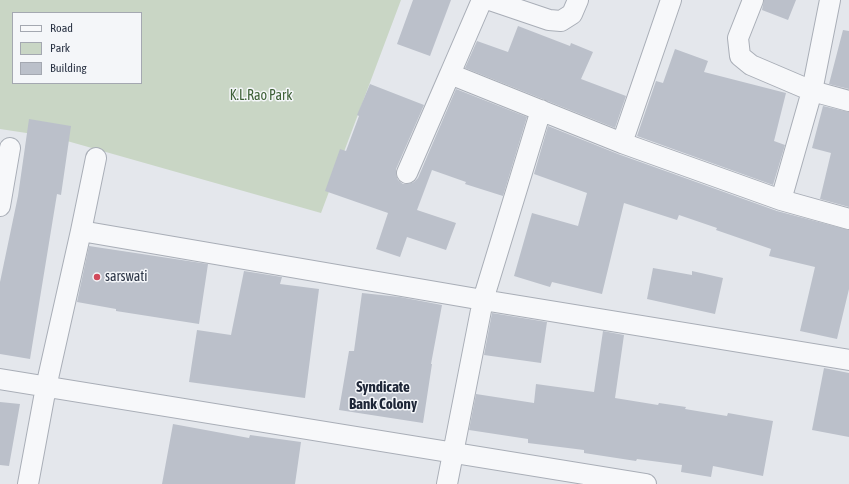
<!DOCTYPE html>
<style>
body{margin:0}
#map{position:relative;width:849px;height:484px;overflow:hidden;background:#e4e7ec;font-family:"Asap Condensed",sans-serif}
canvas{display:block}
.legend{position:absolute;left:12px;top:12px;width:130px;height:72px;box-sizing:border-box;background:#f4f6f9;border:1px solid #a4a8b1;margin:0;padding:5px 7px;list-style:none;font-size:12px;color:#2b3445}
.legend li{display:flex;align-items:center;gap:8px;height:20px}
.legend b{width:20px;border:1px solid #a4a8b1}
</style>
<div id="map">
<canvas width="849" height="484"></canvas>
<ul class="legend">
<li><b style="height:5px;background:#f7f8fa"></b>Road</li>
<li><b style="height:11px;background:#c9d6c5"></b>Park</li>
<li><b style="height:11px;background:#bbc0ca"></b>Building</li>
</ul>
</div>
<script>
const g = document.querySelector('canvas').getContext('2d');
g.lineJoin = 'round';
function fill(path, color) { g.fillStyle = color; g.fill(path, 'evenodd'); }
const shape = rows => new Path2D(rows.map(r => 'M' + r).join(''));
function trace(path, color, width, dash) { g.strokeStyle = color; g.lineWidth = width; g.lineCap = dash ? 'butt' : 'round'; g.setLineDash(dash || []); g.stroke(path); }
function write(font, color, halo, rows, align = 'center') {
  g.font = font + ' "Asap Condensed",sans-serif'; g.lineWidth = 3; g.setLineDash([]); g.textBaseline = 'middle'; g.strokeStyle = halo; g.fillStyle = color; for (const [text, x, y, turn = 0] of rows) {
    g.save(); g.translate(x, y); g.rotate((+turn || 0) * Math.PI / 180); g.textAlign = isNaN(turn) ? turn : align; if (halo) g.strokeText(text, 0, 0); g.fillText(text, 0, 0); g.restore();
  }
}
fill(shape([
 [0,0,401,0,321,213,53,137,0,129],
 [13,13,141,13,141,83,13,83]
]), '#c9d6c5');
fill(shape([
 [413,0,451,0,430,56,397,44],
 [764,0,796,0,788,20,762,10],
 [518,26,570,46,571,43,593,52,581,79,626,96,615,128,465,68,477,41,508,52],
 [843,30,849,31,849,89,829,84],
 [675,49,708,61,704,72,786,93,774,141,785,145,773,185,637,136,656,81,663,83],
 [370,84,424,105,396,169,396,174,398,180,403,184,408,184,414,182,418,178,456,89,527,117,503,196,465,184,466,182,432,170,417,210,456,223,446,250,407,237,400,257,376,249,388,213,325,191,340,149,346,151,359,116,357,115],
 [823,106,849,112,849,207,820,199,831,153,812,148],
 [29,119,71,126,61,195,57,194,30,359,0,354,0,282,18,196],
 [548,126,618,154,777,211,849,230,849,289,837,339,800,331,815,267,769,256,771,249,716,230,717,228,679,215,677,220,624,203,602,294,552,282,550,287,514,276,532,213,578,226,587,193,534,174],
 [89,246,208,264,199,324,116,311,116,309,77,302],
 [653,268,692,275,692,271,723,278,715,314,647,299],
 [244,271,282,277,280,284,319,289,305,398,189,382,197,330,231,335],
 [362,293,400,297,442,305,431,364,432,364,423,423,339,410,349,351,354,351],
 [492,313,547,322,541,363,484,355],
 [603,331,624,335,615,398,658,405,659,403,686,407,685,409,727,416,728,413,773,421,763,476,713,466,711,477,681,472,682,465,637,459,636,461,584,453,584,450,528,443,528,439,469,430,476,394,534,403,536,384,594,392],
 [824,368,849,373,849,437,812,430],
 [0,402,20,404,9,466,0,465],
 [173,424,249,438,250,435,301,442,295,484,162,484]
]), '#bbc0ca');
const street = shape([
 [482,0,450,74,622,143,781,200,849,219],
 [490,0,549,20,561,21,572,14,578,0],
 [753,0,738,38,740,56,751,65,812,91,849,101],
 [622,143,671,0],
 [407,173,450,74],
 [781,200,812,91,830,0],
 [0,206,10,148],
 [81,231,483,300,849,360],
 [0,379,646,484],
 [28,484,46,387,81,231,96,158],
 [447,484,483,300,541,110]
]);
trace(street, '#a9aeb7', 22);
trace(street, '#f7f8fa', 20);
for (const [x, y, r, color] of [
 [97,277,4,"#d1495b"]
]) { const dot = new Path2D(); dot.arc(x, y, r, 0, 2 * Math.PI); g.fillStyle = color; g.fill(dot); trace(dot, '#f4f6f9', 1.5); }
write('14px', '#3f6138', '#f4f6f9', [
 ["K.L.Rao Park",261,96]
]);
write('14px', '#2b3445', '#f4f6f9', [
 ["sarswati",105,277]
], 'left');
write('bold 15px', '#1d2536', '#f4f6f9', [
 ["Syndicate",383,387],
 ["Bank Colony",383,404]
]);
</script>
